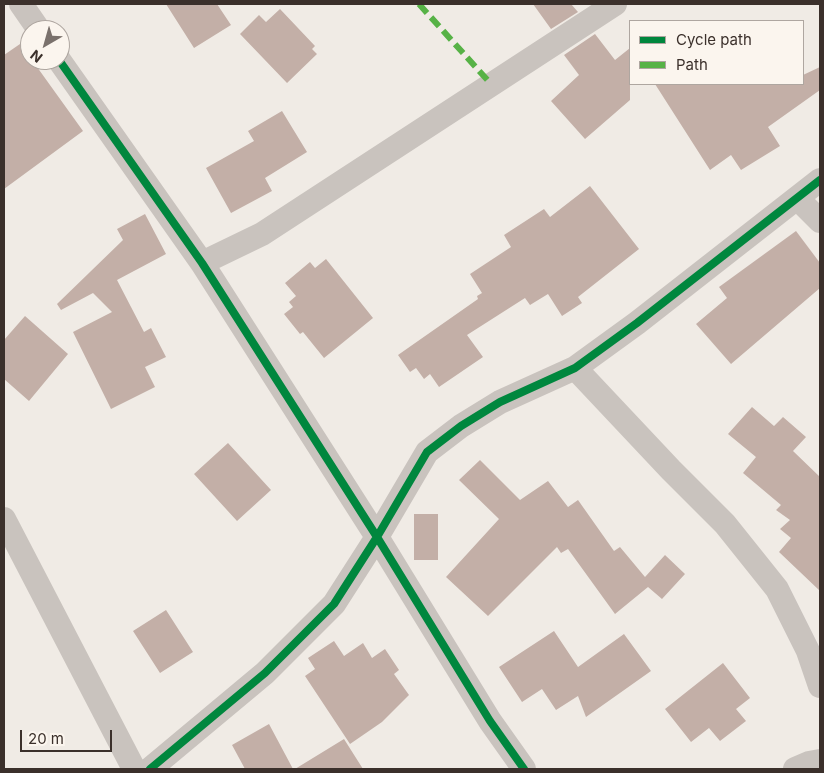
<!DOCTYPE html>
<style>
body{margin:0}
#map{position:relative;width:824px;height:773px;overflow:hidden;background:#f0ebe5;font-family:Inter,sans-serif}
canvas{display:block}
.frame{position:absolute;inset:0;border:5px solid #3b302b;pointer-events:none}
.legend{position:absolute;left:629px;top:20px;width:175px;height:65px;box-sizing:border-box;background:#fbf5ee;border:1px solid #aea6a0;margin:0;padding:6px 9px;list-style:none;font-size:15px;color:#3b302b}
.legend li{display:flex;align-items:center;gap:10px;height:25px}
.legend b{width:25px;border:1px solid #aea6a0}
.north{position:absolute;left:20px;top:20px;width:50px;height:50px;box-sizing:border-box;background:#fbf5ee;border:1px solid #aea6a0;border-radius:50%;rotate:218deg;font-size:14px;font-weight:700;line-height:20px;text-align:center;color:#3b302b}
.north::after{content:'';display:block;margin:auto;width:18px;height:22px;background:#7a716c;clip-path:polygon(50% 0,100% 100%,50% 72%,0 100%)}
.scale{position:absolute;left:20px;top:730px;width:92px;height:22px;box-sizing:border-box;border:2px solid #3b302b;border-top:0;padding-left:6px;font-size:15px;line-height:18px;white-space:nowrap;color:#3b302b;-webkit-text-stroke:4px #fbf5ee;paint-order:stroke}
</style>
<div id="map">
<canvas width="824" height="773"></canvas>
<div class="frame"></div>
<ul class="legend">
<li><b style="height:6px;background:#00873e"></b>Cycle path</li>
<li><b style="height:6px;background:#57b246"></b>Path</li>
</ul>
<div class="north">N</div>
<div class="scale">20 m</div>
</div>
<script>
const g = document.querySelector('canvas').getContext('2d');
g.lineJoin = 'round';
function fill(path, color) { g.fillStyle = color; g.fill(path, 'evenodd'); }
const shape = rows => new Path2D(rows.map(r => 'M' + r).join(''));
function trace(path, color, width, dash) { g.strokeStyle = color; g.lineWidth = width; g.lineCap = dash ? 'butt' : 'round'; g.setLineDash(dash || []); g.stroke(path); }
fill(shape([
 [166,4,217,4,231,25,194,48],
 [533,4,571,4,578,12,551,29],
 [280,9,315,46,312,49,317,54,287,83,240,34,259,15,266,22],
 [595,34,615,60,630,48,630,100,585,139,551,101,579,75,564,55],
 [20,44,30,60,32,60,83,131,4,189,4,55],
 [820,67,820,90,768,127,780,146,741,170,731,155,710,170,655,84,803,84,803,75],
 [282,111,307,152,265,178,272,191,231,213,206,168,254,141,248,131],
 [590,186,639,249,578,297,582,303,562,316,548,294,530,305,525,298,467,335,483,357,439,387,430,374,424,379,416,368,410,372,398,355,478,299,477,296,482,293,470,274,511,247,504,235,544,209,550,217],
 [145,214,166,254,117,280,144,332,151,328,166,357,145,367,155,387,111,409,73,332,112,312,93,293,61,310,57,304,123,240,117,229],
 [796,231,820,263,820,288,731,364,696,324,727,298,719,287],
 [326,259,373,318,324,358,303,332,300,334,284,314,293,307,289,302,296,296,285,283,310,262,315,268],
 [25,316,68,354,29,401,4,379,4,340],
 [752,407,774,426,783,417,806,437,793,451,820,477,820,591,779,552,791,538,780,529,790,520,776,510,781,505,743,473,756,457,728,434],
 [228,443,271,490,237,521,194,474],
 [480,460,520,500,548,481,568,507,578,500,614,551,620,547,645,577,665,555,685,574,662,599,648,587,615,614,568,549,561,553,557,547,488,616,446,577,499,519,459,480],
 [414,514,438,514,438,560,414,560],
 [166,610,193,652,160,673,133,631],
 [554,631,578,667,624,634,651,671,586,717,578,696,556,710,542,689,522,702,499,667],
 [334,641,344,656,363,643,372,658,385,649,399,670,394,674,409,695,382,722,350,744,305,676,315,669,308,658],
 [723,663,750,698,736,709,746,721,720,741,709,728,691,742,665,709],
 [269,724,293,769,245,769,232,745],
 [344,739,363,769,295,769]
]), '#c3afa7');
trace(shape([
 [21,4,39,30],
 [59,60,202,263,377,537,490,721,524,769],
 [797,198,820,221],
 [202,263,262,234,615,4],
 [575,368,671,470,725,524,777,589,808,651,820,686],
 [4,519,134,769],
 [150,769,265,673,334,604,377,537,427,452,461,426,500,402,575,368,637,323,820,180],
 [795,769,809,763,820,761]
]), '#c9c3be', 24);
trace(shape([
 [419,4,491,84]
]), '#57b246', 6, [12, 6]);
trace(shape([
 [59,60,202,263,377,537,490,721,524,769],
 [150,769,265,673,334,604,377,537,427,452,461,426,500,402,575,368,637,323,820,180]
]), '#00873e', 8);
</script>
